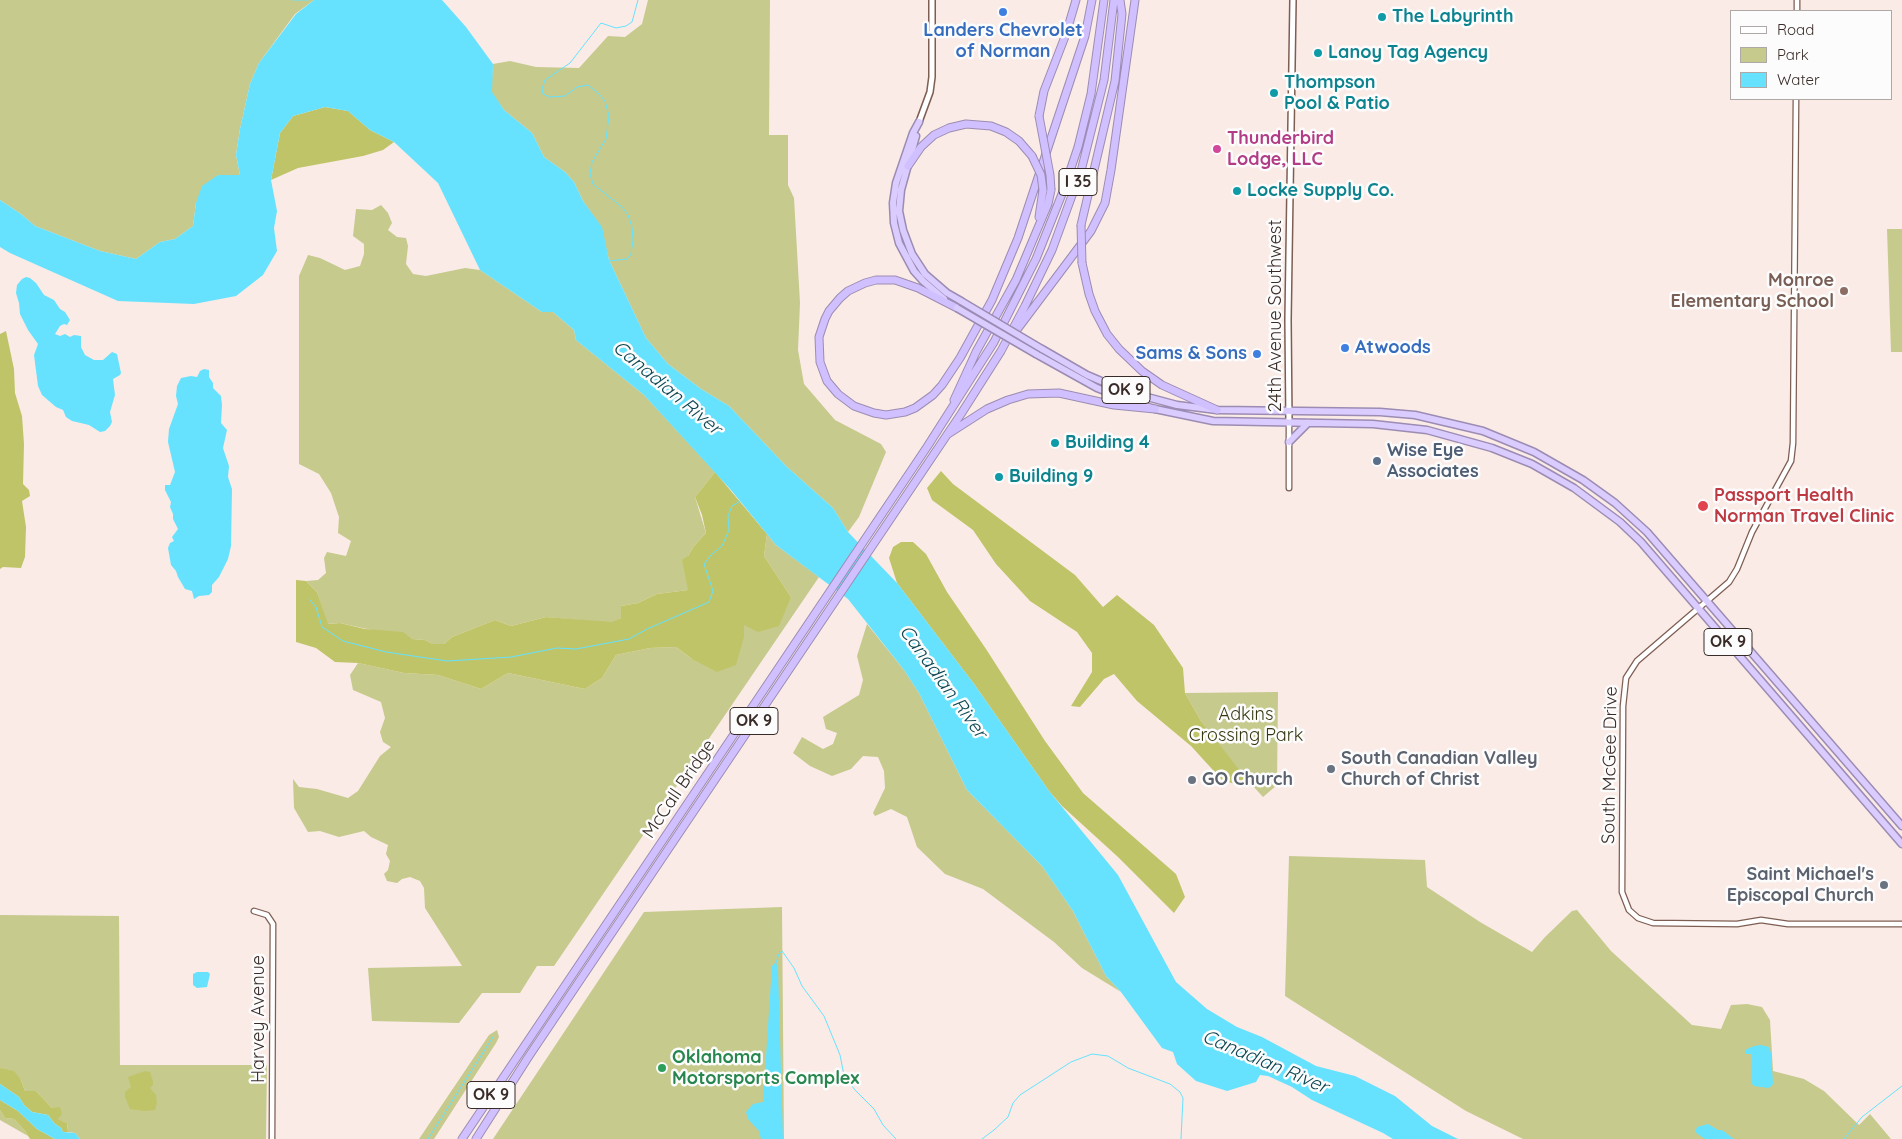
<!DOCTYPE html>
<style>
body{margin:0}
#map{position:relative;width:1902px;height:1139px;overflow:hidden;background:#faebe6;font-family:Quicksand,sans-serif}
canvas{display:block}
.legend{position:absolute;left:1730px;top:10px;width:162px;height:90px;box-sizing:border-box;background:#fcfcfc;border:1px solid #aea8a7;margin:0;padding:6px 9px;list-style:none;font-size:15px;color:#392b27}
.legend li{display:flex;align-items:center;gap:10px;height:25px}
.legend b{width:25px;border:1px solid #aea8a7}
</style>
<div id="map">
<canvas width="1902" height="1139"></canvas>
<ul class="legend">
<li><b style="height:6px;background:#fff"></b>Road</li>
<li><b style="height:14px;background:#c6ca8d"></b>Park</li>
<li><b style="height:14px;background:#66e2fe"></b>Water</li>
</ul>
</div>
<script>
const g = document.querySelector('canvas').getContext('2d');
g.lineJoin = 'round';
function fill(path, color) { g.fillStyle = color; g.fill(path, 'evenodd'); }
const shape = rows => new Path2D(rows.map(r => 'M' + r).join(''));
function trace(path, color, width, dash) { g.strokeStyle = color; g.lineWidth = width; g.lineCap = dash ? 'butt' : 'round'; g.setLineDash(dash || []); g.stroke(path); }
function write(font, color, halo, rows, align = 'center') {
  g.font = font + ' Quicksand,sans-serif'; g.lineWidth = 5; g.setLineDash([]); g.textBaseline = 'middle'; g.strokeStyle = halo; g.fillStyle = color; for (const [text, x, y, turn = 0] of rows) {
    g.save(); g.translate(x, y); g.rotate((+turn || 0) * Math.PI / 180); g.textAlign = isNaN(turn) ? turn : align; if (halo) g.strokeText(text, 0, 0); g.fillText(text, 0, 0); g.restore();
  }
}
fill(shape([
 [0,0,314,0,295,14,259,63,250,84,240,129,236,155,240,175,218,175,196,203,193,226,175,239,160,242,136,259,100,251,35,226,21,214,0,200],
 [648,0,770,0,769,135,788,135,788,185,794,198,800,303,798,350,804,384,835,420,881,444,886,452,859,517,848,532,833,508,786,466,729,406,701,389,668,364,646,338,609,260,601,227,583,201,574,182,565,172,544,157,532,133,504,110,491,92,493,64,510,61,536,67,579,68,608,36,625,37,642,24],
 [381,205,388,213,392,223,388,230,397,237,406,238,408,246,406,264,413,274,426,276,465,268,480,270,542,312,553,312,574,330,576,340,644,395,715,472,695,497,706,533,694,546,688,556,688,590,657,594,638,603,621,606,621,618,612,623,546,617,511,626,495,620,452,637,444,644,433,644,425,640,412,639,340,623,327,624,317,592,306,581,318,580,326,573,324,558,327,552,346,556,351,541,338,533,339,517,331,493,319,474,299,464,299,276,308,255,320,258,345,270,360,266,364,254,364,244,353,236,356,209,372,210],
 [1887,229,1902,229,1902,352,1891,352],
 [767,534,776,545,819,577,554,966,537,966,520,993,482,993,459,1023,372,1021,368,968,462,966,425,908,424,888,420,881,410,877,402,879,397,883,387,881,384,874,388,870,390,861,386,854,388,845,371,837,364,831,339,837,320,831,308,832,294,808,293,779,299,787,317,789,348,798,358,791,380,756,391,747,383,742,380,732,385,718,381,702,353,690,350,675,358,663,404,673,438,675,481,689,508,673,585,689,602,678,616,655,650,648,676,647,692,659,744,637,744,625,791,597,764,556],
 [867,624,904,670,919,693,967,790,1042,866,1073,911,1106,976,1121,992,1082,968,1054,942,983,889,945,874,917,847,907,817,891,809,875,816,873,813,885,788,884,771,878,757,863,756,851,769,832,776,810,766,793,753,802,737,823,749,833,744,837,733,826,729,823,717,859,695,863,680,857,656],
 [1278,692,1277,785,1263,797,1231,762,1201,721,1185,693],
 [1289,856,1425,860,1427,887,1480,922,1532,952,1545,937,1572,911,1577,910,1611,951,1692,1025,1721,1029,1731,1005,1747,1004,1762,1007,1770,1020,1773,1071,1804,1079,1824,1091,1859,1125,1870,1114,1891,1139,1523,1139,1466,1111,1285,996],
 [782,907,784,1139,493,1139,644,912],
 [0,915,119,916,120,1065,267,1065,266,1139,80,1139,75,1133,68,1132,67,1123,57,1119,52,1108,36,1091,25,1091,21,1080,0,1068],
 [497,1030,499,1037,496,1043,434,1139,419,1139,489,1035],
 [0,1110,5,1118,14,1119,25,1131,28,1136,0,1120]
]), '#c6ca8d');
fill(shape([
 [325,107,348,111,370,130,394,142,383,150,363,156,298,168,271,180,280,133,293,116],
 [6,331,14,369,15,393,22,416,24,444,23,484,29,490,30,496,22,501,26,527,25,557,21,568,3,567,0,569,0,334],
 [941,471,953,484,1075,575,1103,607,1117,595,1154,625,1183,668,1185,693,1201,721,1248,781,1238,785,1222,780,1191,746,1137,701,1114,674,1104,679,1080,707,1071,706,1092,672,1092,653,1077,632,1030,601,996,564,973,530,932,500,927,488],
 [715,472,767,534,764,556,791,597,779,626,758,632,744,625,744,637,736,665,717,672,692,659,676,647,650,648,616,655,602,678,585,689,508,673,481,689,438,675,404,673,358,663,335,662,316,648,296,642,296,580,306,581,317,592,328,624,340,623,365,629,403,632,412,639,425,640,433,644,444,644,452,637,495,620,511,626,546,617,612,622,621,618,621,606,638,603,657,594,688,590,682,560,688,556,694,546,706,533,702,515,695,497],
 [901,542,913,542,926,554,947,592,986,649,1045,741,1083,793,1176,874,1185,897,1174,913,1118,857,1062,806,1049,791,974,684,897,583,889,558,893,547],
 [0,1068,14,1071,21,1080,25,1091,36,1091,52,1108,60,1107,62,1114,58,1119,67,1123,68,1132,63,1132,61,1128,54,1123,48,1115,32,1112,24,1105,19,1097,0,1084],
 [145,1071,150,1072,153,1081,153,1085,150,1088,156,1095,157,1103,155,1110,145,1111,130,1109,125,1097,125,1092,131,1087,128,1077],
 [0,1100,18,1111,37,1129,55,1139,30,1139,25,1131,14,1119,5,1118,0,1110]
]), '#c0c468');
fill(shape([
 [314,0,442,0,466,27,493,64,492,92,504,110,532,133,544,157,565,172,574,182,583,201,602,227,609,260,646,338,668,364,701,389,729,406,786,466,833,508,848,532,897,583,974,684,1049,791,1118,875,1176,982,1207,1009,1237,1027,1262,1037,1316,1066,1355,1076,1395,1096,1432,1126,1458,1139,1393,1139,1383,1133,1312,1100,1292,1087,1268,1076,1260,1075,1256,1082,1227,1091,1196,1081,1177,1064,1173,1052,1162,1048,1121,992,1106,976,1073,911,1042,866,967,790,919,693,904,670,848,599,776,545,731,490,644,395,576,340,574,330,553,312,542,312,480,270,438,183,394,142,370,130,348,111,325,107,293,116,280,133,271,180,277,211,274,228,277,251,263,275,236,296,194,304,118,301,10,253,0,247,0,200,21,214,35,226,100,251,136,259,160,242,175,239,193,226,196,203,202,186,218,175,240,175,236,155,240,129,250,84,259,63,296,14],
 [26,277,30,278,36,283,44,295,54,300,60,309,65,312,70,320,67,325,64,324,60,326,55,334,60,336,65,334,70,337,74,335,81,336,81,347,85,355,94,360,103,360,112,352,117,354,121,373,120,375,113,379,115,395,110,412,112,422,110,426,105,431,100,432,89,425,72,421,66,417,63,410,56,407,42,395,38,386,34,355,38,344,28,330,20,314,19,303,16,293,17,285,22,279],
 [204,369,209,370,209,377,213,383,213,388,221,396,222,405,221,423,227,430,223,448,229,466,228,477,232,489,231,546,228,559,219,577,212,585,212,592,209,595,199,596,194,599,192,591,185,589,178,577,176,571,171,565,168,548,170,543,174,541,172,537,178,529,173,519,173,514,170,507,171,502,165,490,165,485,170,485,175,472,168,442,169,429,178,404,176,396,177,386,181,378,191,376,197,377,200,371],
 [776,962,778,969,783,1139,761,1139,759,1131,748,1119,746,1112,753,1104,763,1102,772,966],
 [197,972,208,972,210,974,207,987,197,988,193,985,193,974],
 [1761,1045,1769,1047,1771,1053,1773,1083,1772,1086,1768,1088,1754,1086,1751,1083,1752,1055,1751,1054,1746,1054,1745,1050,1754,1046],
 [0,1084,19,1097,24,1105,32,1112,48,1115,54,1123,61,1128,63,1132,75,1133,80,1139,55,1139,37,1129,18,1111,0,1100],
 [1708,1124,1718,1130,1722,1130,1734,1139,1705,1139,1695,1132,1697,1127]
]), '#66e2fe');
trace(shape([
 [293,0,308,0],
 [608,261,627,259,631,254,633,240,632,227,628,215,622,207,593,184,590,174,592,162,606,139,609,116,605,101,598,93,588,85,577,87,565,96,550,97,543,94,542,89,545,80,570,63,601,23,616,28,626,26,632,22,638,0],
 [309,599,316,607,322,627,343,641,386,652,447,661,511,657,557,648,576,649,629,639,647,629,709,602,713,591,704,564,711,555,722,546,729,530,728,516,732,506,740,501],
 [776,963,779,954,782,951,794,968,802,986,824,1016,840,1055,844,1075,855,1090,874,1109,883,1125,896,1139],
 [428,1139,493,1037],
 [982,1139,994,1130,1008,1117,1013,1103,1020,1095,1071,1062,1092,1054,1108,1056,1128,1068,1170,1084,1180,1092,1183,1098,1181,1139],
 [1844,1139,1862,1117,1902,1086]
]), '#66e2fe', 1);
const tertiary = shape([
 [1797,11,1797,0],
 [1796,99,1793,443,1791,461,1752,532,1737,569,1729,582,1637,661,1626,678,1623,706,1622,892,1629,910,1638,918,1653,923,1737,924,1761,920,1788,924,1902,924],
 [1289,488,1289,423],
 [254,911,267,915,273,924,272,1139]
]);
const secondary = shape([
 [919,122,930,92,932,77,932,0],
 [1289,423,1288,320,1293,0]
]);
const trunk = shape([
 [919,122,913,133,896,183,893,203,894,223,899,243,914,271,923,281,944,299],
 [916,136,901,190,899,211,903,230,912,254,925,274,947,293,961,301],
 [1042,349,1087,375,1108,384,1136,394,1177,405,1217,410,1380,412,1415,415,1483,431,1534,452,1583,480,1615,503,1647,532,1902,826],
 [1036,354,1097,388,1138,404,1155,409,1213,421,1373,424,1427,430,1492,448,1532,464,1574,488,1620,522,1641,542,1902,844],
 [1289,442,1308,423]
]);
const motorway = shape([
 [1039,116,1044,91,1066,34,1076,0],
 [908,166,921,147,934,135,949,128,966,124,991,126,1006,132,1019,141,1032,156],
 [1039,217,1043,190],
 [1081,225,1115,81,1122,14,1120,0],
 [1082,263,1089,294,1095,311,1107,334,1119,349,1142,371,1162,385,1217,410],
 [957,308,918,288,895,280,876,280,865,283,848,291,840,298,829,311,825,319,819,337,820,362,827,381,838,394,854,406,874,413,886,415,905,412,915,408,933,395,942,385,960,358,992,300,1018,238,1085,36,1092,0],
 [1016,331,1091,231,1105,203,1111,170,1135,0],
 [954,400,976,352,1016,280,1048,204,1051,190],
 [948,434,987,409,1008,400,1028,394,1059,393,1114,405,1155,409],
 [462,1139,927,447,994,342,1036,259,1064,189,1078,147,1091,94,1104,0],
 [476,1139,529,1056,961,414,1001,351,1025,306,1052,250,1081,171,1104,80,1114,0]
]);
trace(tertiary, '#7d5e53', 7);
trace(secondary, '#7d5e53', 8);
trace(trunk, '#9c8cb3', 9);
trace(motorway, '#9c8cb3', 9);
trace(tertiary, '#fff', 4.5);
trace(secondary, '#fff', 5);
trace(trunk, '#daccff', 6);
trace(motorway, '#d1c0ff', 7);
const trunkBridge = shape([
 [961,301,1042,349],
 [957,308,1036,354]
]);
const motorwayBridge = shape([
 [1039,116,1050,175,1051,190],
 [1032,156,1041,175,1043,190],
 [1081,225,1082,263]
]);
trace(trunkBridge, '#9c8cb3', 9, []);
trace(motorwayBridge, '#9c8cb3', 9, []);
trace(trunkBridge, '#daccff', 6);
trace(motorwayBridge, '#d1c0ff', 7);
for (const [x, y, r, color] of [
 [1003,12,5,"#3f7fe0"],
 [1382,17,5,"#0f9aa8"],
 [1318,53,5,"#0f9aa8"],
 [1274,93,5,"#0f9aa8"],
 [1217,149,5,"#d1479c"],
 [1237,191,5,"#0f9aa8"],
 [1844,291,5,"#8d6e63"],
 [1345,348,5,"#3f7fe0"],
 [1257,354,5,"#3f7fe0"],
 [1055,443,5,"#0f9aa8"],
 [1377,461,5,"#5c6f8a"],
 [999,477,5,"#0f9aa8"],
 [1703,506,6,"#e0444e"],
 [1331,769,5,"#6b7280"],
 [1192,780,5,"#6b7280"],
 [1884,885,5,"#6b7280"],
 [662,1068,5,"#2e9e5b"]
]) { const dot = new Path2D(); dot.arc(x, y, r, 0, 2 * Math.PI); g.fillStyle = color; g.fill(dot); trace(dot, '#fcfcfc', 2); }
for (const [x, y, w] of [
 [1078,182,38],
 [1126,390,48],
 [1728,642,48],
 [754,721,48],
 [491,1095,48]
]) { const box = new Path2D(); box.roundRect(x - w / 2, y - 13.5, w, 27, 4); g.fillStyle = '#fcfcfc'; g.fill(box); trace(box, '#392b27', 1); }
write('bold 16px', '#392b27', null, [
 ["I 35",1078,182],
 ["OK 9",1126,390],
 ["OK 9",1728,642],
 ["OK 9",754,721],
 ["OK 9",491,1095]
]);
write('bold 18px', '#0d838f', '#fcfcfc', [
 ["The Labyrinth",1392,17],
 ["Lanoy Tag Agency",1328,53],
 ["Thompson",1284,83],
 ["Pool & Patio",1284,104],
 ["Locke Supply Co.",1247,191],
 ["Building 4",1065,443],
 ["Building 9",1009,477]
], 'left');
write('bold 18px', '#366cbe', '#fcfcfc', [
 ["Landers Chevrolet",1003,31],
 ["of Norman",1003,52],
 ["Atwoods",1355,348,"left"],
 ["Sams & Sons",1247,354,"right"]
]);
write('bold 18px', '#b23c85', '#fcfcfc', [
 ["Thunderbird",1227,139],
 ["Lodge, LLC",1227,160]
], 'left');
write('bold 18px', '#785e54', '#fcfcfc', [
 ["Monroe",1834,281],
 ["Elementary School",1834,302]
], 'right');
write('18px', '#392b27', '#fcfcfc', [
 ["24th Avenue Southwest",1276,316,-90],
 ["South McGee Drive",1610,765,-89],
 ["McCall Bridge",679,789,-56],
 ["Harvey Avenue",259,1019,-90]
]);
write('bold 18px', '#4e5e75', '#fcfcfc', [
 ["Wise Eye",1387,451],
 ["Associates",1387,472]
], 'left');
write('bold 18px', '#be3a42', '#fcfcfc', [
 ["Passport Health",1714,496],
 ["Norman Travel Clinic",1714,517]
], 'left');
write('18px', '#363710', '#fcfcfc', [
 ["Adkins",1246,715],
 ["Crossing Park",1246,736]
]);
write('bold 18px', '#5b616d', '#fcfcfc', [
 ["South Canadian Valley",1341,759],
 ["Church of Christ",1341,780],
 ["GO Church",1202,780],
 ["Saint Michael's",1874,875,"right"],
 ["Episcopal Church",1874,896,"right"]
], 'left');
write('bold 18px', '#27864d', '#fcfcfc', [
 ["Oklahoma",672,1058],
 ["Motorsports Complex",672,1079]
], 'left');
write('italic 19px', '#0d4651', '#fcfcfc', [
 ["Canadian River",667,388,40],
 ["Canadian River",943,682,54],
 ["Canadian River",1265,1062,23]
]);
</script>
